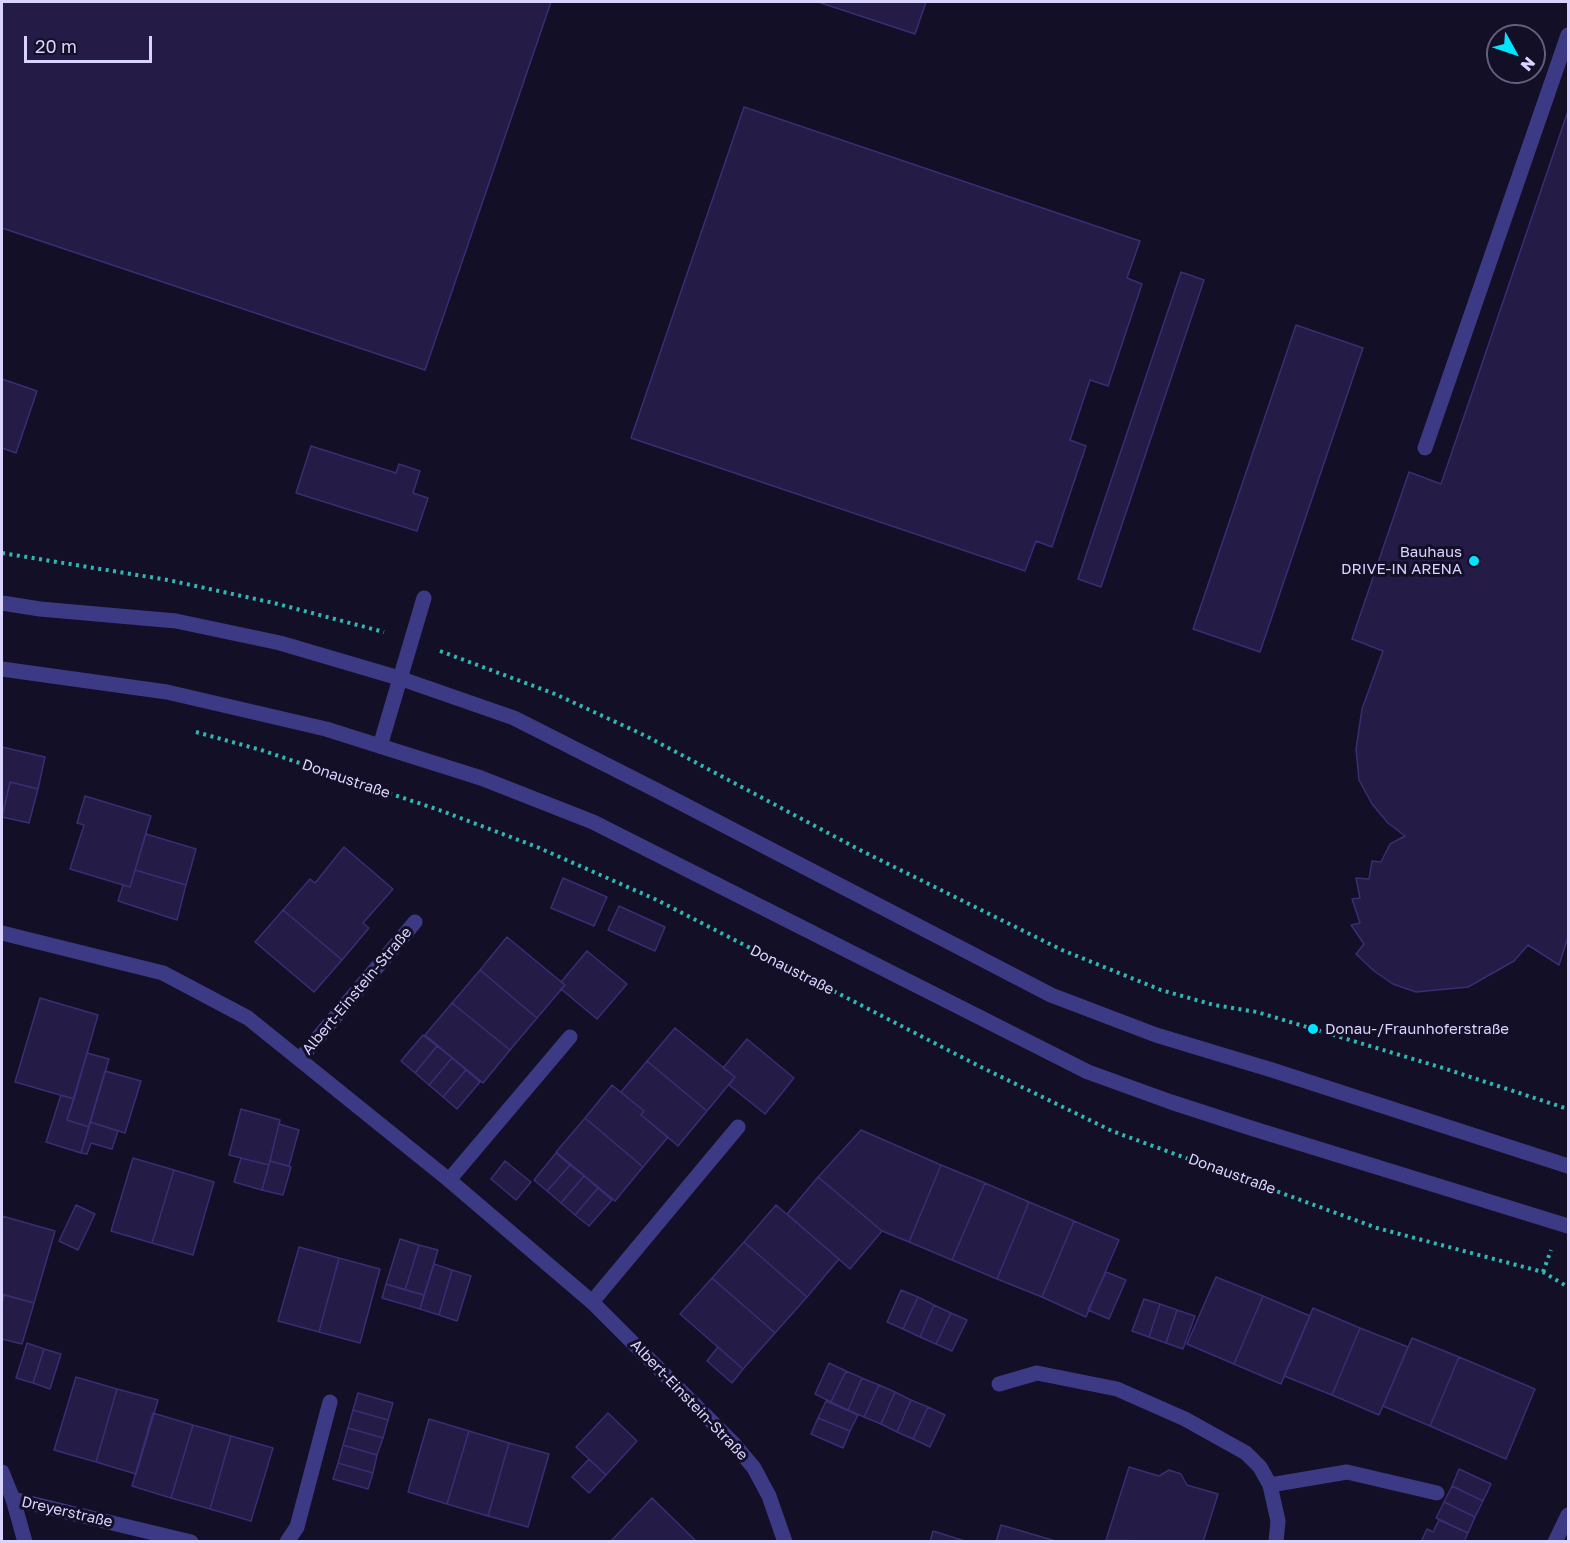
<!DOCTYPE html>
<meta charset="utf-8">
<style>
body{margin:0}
#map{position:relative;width:1570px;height:1543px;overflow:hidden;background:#130f26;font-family:"Golos Text",sans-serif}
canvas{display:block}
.frame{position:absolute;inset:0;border:3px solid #d9d4ff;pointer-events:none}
.north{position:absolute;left:1486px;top:24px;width:60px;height:60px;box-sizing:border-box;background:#130f26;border:2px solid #625e7d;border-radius:50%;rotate:130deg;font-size:16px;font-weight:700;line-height:24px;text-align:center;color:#d9d4ff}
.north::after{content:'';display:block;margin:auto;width:21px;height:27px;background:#00e5ff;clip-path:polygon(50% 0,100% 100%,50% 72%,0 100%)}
.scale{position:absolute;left:24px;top:36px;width:128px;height:27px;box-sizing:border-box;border:3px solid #d9d4ff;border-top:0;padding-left:8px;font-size:18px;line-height:21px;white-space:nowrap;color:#d9d4ff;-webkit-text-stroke:4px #130f26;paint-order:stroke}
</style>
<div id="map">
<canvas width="1570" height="1543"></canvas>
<div class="frame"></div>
<div class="north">N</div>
<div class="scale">20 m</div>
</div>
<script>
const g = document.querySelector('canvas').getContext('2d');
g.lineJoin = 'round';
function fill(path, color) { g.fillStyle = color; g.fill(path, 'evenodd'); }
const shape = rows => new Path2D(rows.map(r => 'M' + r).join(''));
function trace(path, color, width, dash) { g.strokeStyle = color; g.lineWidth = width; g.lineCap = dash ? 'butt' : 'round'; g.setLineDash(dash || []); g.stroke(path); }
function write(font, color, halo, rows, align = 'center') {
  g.font = font + ' "Golos Text",sans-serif'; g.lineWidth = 6; g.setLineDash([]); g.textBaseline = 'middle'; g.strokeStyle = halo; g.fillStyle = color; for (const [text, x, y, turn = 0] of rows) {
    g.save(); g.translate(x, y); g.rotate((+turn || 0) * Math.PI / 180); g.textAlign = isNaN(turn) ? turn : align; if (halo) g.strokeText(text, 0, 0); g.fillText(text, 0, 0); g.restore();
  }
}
const building = shape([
 [2,2,551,2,425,370,2,228,2,2],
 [818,2,926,2,915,34,818,2],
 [744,107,1140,241,1127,278,1142,284,1108,386,1090,380,1070,440,1086,446,1052,547,1036,541,1025,571,631,438,744,107],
 [1568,111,1568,937,1559,965,1528,945,1514,961,1468,987,1416,992,1393,984,1374,971,1356,954,1364,944,1351,925,1360,923,1352,899,1360,898,1356,878,1369,879,1372,861,1381,862,1390,844,1405,836,1388,823,1372,804,1359,780,1356,749,1362,709,1383,651,1352,639,1409,472,1441,484,1568,111],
 [1181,272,1204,280,1101,587,1078,579,1181,272],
 [1296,325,1363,348,1260,652,1193,629,1296,325],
 [2,379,37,391,16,453,2,448,2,379],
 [311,446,396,473,399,464,420,471,413,493,428,498,417,531,296,493,311,446],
 [2,747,45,757,38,789,10,782,2,818,2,747],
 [10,782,38,789,29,823,2,817,10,782],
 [85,796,151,816,130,887,70,869,84,825,77,823,85,796],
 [146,834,196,849,186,885,135,870,146,834],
 [344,847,393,889,363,923,369,928,342,960,283,910,310,879,315,883,344,847],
 [135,870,186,885,177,920,118,901,123,885,130,887,135,870],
 [563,878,607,897,594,926,551,908,563,878],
 [619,906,665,927,655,951,608,930,619,906],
 [283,910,342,960,314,992,255,942,283,910],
 [507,937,565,985,537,1018,480,970,507,937],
 [587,951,627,984,597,1019,561,989,565,985,561,982,587,951],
 [480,970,537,1018,510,1050,452,1003,480,970],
 [40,998,98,1015,74,1099,15,1082,40,998],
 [452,1003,510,1050,483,1083,425,1035,452,1003],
 [675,1028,735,1077,707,1111,647,1061,675,1028],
 [423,1035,437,1046,415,1073,401,1061,423,1035],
 [747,1039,794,1078,765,1114,729,1085,735,1077,723,1068,747,1039],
 [437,1046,452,1058,429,1085,415,1073,437,1046],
 [87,1053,109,1059,89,1127,67,1120,87,1053],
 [452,1058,466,1070,443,1097,429,1085,452,1058],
 [647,1061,707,1111,678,1146,641,1115,644,1111,621,1092,647,1061],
 [466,1070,480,1082,457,1109,443,1097,466,1070],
 [105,1071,141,1081,125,1133,90,1122,105,1071],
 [612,1085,644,1111,641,1115,668,1137,643,1167,585,1118,612,1085],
 [61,1095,74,1099,67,1120,89,1127,81,1153,46,1142,61,1095],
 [241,1109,280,1120,269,1165,229,1155,241,1109],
 [585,1118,643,1167,615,1201,556,1152,585,1118],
 [90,1122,118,1131,112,1149,91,1143,87,1154,81,1153,90,1122],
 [279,1124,299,1130,289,1166,270,1161,279,1124],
 [861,1130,941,1165,909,1242,882,1231,818,1177,861,1130],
 [556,1153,570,1165,547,1191,534,1180,556,1153],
 [133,1158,174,1170,152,1243,111,1231,133,1158],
 [241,1158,269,1165,262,1190,234,1182,241,1158],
 [270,1161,291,1167,283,1195,262,1190,270,1161],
 [505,1161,531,1182,516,1200,491,1179,505,1161],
 [570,1165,584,1176,561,1203,547,1191,570,1165],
 [941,1165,985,1183,952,1260,909,1242,941,1165],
 [174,1170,214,1182,193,1255,152,1243,174,1170],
 [584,1176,598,1188,575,1215,561,1203,584,1176],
 [818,1177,882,1231,850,1269,787,1214,818,1177],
 [985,1183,1029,1202,997,1279,952,1260,985,1183],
 [598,1188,612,1200,589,1226,575,1215,598,1188],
 [1029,1202,1074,1221,1042,1297,997,1279,1029,1202],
 [76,1205,95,1214,78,1250,59,1241,76,1205],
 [776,1205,839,1259,807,1297,744,1242,776,1205],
 [2,1216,55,1231,34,1303,2,1294,2,1216],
 [1074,1221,1119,1240,1086,1317,1042,1297,1074,1221],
 [400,1239,419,1245,405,1290,386,1284,400,1239],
 [744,1242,807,1297,775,1333,712,1278,744,1242],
 [419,1245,438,1250,424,1295,405,1290,419,1245],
 [299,1247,339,1258,319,1332,278,1321,299,1247],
 [339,1258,380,1269,360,1343,319,1332,339,1258],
 [434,1264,452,1270,439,1315,420,1309,434,1264],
 [452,1270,471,1276,457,1321,439,1315,452,1270],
 [1106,1272,1126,1280,1109,1319,1088,1310,1106,1272],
 [1216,1277,1263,1296,1234,1364,1187,1344,1216,1277],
 [712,1278,775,1333,743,1369,680,1314,712,1278],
 [386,1284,424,1295,420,1309,382,1298,386,1284],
 [901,1290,918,1297,903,1329,887,1322,901,1290],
 [4,1295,34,1303,22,1344,2,1339,2,1303,4,1295],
 [1263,1296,1310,1316,1281,1384,1234,1364,1263,1296],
 [918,1297,934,1305,920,1337,903,1329,918,1297],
 [1144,1299,1160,1304,1149,1337,1132,1331,1144,1299],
 [1160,1304,1177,1310,1166,1343,1149,1337,1160,1304],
 [934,1305,951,1313,936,1344,920,1337,934,1305],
 [1313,1308,1360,1328,1332,1395,1284,1376,1313,1308],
 [1177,1310,1195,1316,1183,1349,1166,1343,1177,1310],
 [951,1313,967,1320,952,1351,936,1344,951,1313],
 [1360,1328,1408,1347,1379,1415,1332,1395,1360,1328],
 [1412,1338,1459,1357,1430,1426,1383,1406,1412,1338],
 [27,1343,44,1349,33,1383,16,1378,27,1343],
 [718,1347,743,1369,732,1383,707,1361,718,1347],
 [44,1349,61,1354,50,1389,33,1383,44,1349],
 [1459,1357,1535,1389,1506,1459,1430,1426,1459,1357],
 [829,1363,846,1371,831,1402,815,1394,829,1363],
 [846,1371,862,1378,848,1410,831,1402,846,1371],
 [76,1377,117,1389,96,1462,54,1450,76,1377],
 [862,1378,879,1385,864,1417,848,1410,862,1378],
 [879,1385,895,1392,881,1424,864,1417,879,1385],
 [117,1389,158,1400,136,1474,96,1462,117,1389],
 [895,1392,911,1400,897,1432,881,1424,895,1392],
 [358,1393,393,1403,388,1420,353,1410,358,1393],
 [911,1400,928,1407,913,1439,897,1432,911,1400],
 [826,1401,858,1415,850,1431,818,1418,826,1401],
 [928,1407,945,1415,930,1447,913,1439,928,1407],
 [353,1410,388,1420,383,1438,348,1428,353,1410],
 [153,1413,193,1425,171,1498,132,1486,153,1413],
 [608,1413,637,1441,606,1475,576,1447,608,1413],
 [818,1418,850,1431,843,1448,811,1434,818,1418],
 [429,1419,469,1431,447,1504,408,1492,429,1419],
 [193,1425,231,1436,210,1509,171,1498,193,1425],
 [348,1428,383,1438,377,1455,343,1445,348,1428],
 [469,1431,509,1443,488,1516,447,1504,469,1431],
 [231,1436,273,1448,251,1521,210,1509,231,1436],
 [509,1443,549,1454,528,1527,488,1516,509,1443],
 [343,1445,377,1455,373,1473,338,1463,343,1445],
 [589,1459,606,1475,589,1493,572,1477,589,1459],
 [338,1463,373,1473,368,1489,333,1479,338,1463],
 [1129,1467,1159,1476,1169,1470,1181,1474,1187,1485,1218,1494,1203,1542,1106,1540,1129,1467],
 [1459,1469,1491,1484,1483,1501,1452,1486,1459,1469],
 [1452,1486,1483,1501,1475,1517,1444,1502,1452,1486],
 [652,1498,697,1542,610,1542,652,1498],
 [1444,1502,1475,1517,1468,1533,1436,1518,1444,1502],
 [1439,1520,1468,1533,1464,1542,1421,1542,1427,1529,1433,1532,1439,1520],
 [1001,1525,1059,1542,996,1542,1001,1525],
 [933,1531,968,1542,930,1542,933,1531]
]);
fill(building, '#241b47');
trace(building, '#3b2d73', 1.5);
trace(shape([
 [2,553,168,580,274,603,384,632],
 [440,651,555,694,646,736,860,850,1062,950,1161,990,1214,1005,1257,1012,1443,1068,1568,1109],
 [196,732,261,750,442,811,537,847,657,900,981,1067,1112,1131,1377,1228,1543,1272,1568,1287],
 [1543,1272,1551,1250]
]), '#2fb8b0', 4, [3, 4.5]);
trace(shape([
 [1425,448,1568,35],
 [380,746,424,598],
 [300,1059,415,922],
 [449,1180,570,1037],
 [592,1302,738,1127],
 [1270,1485,1347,1472,1437,1493],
 [13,1499,191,1542],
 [287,1542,297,1527,330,1402]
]), '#3d3a85', 15);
trace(shape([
 [2,933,163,973,248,1018,449,1180,592,1302,734,1444,754,1468,769,1496,785,1542],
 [999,1384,1037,1373,1117,1389,1185,1419,1246,1453,1260,1467,1270,1485,1278,1521,1276,1542]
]), '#3d3a85', 15);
trace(shape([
 [2,603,40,609,176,621,280,643,399,678,514,718,658,791,1051,995,1156,1035,1272,1070,1568,1166],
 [2,669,167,692,326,729,481,778,593,822,1088,1072,1171,1102,1254,1129,1568,1226],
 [2,1472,13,1499,25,1542],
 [1555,1542,1568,1515]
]), '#3d3a85', 15);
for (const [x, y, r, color] of [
 [1474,561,6,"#00e5ff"],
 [1313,1029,6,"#00e5ff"]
]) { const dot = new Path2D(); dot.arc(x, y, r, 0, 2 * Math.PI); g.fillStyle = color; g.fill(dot); trace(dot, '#130f26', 2); }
write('15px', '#d9d4ff', '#130f26', [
 ["Bauhaus",1462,552],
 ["DRIVE-IN ARENA",1462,569],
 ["Donau-/Fraunhoferstraße",1325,1029,"left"]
], 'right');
write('15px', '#d9d4ff', '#130f26', [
 ["Donaustraße",346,779,19],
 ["Donaustraße",792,970,27],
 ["Albert-Einstein-Straße",357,991,-50],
 ["Donaustraße",1232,1174,20],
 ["Albert-Einstein-Straße",689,1400,46],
 ["Dreyerstraße",67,1512,13]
]);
</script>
